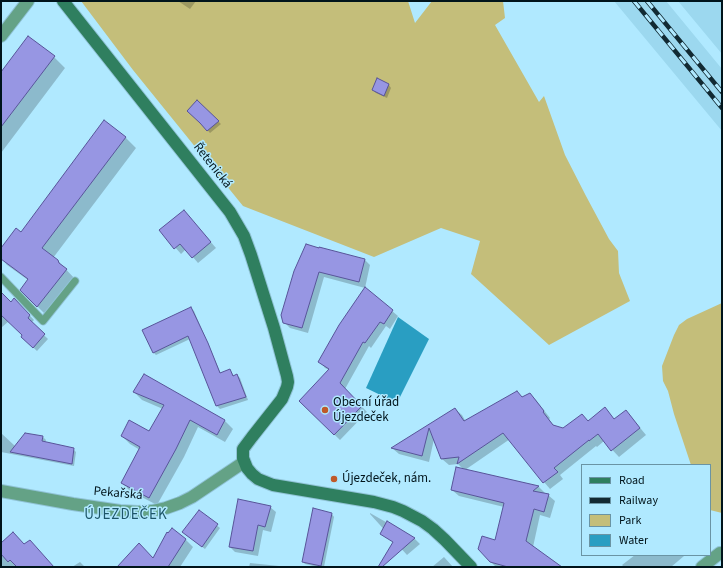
<!DOCTYPE html>
<meta charset="utf-8">
<style>
body{margin:0}
#map{position:relative;width:723px;height:568px;overflow:hidden;background:#b0e9ff;font-family:"Source Sans 3",sans-serif}
canvas{display:block}
.frame{position:absolute;inset:0;border:2px solid #00141b;pointer-events:none}
.legend{position:absolute;left:581px;top:464px;width:130px;height:92px;box-sizing:border-box;background:#b0e9ff;border:1px solid #6a94a4;margin:0;padding:5px 7px;list-style:none;font-size:12px;color:#00141b}
.legend li{display:flex;align-items:center;gap:8px;height:20px}
.legend b{width:20px;border:1px solid #6a94a4}
</style>
<div id="map">
<canvas width="723" height="568"></canvas>
<div class="frame"></div>
<ul class="legend">
<li><b style="height:5px;background:#2f7f5f"></b>Road</li>
<li><b style="height:5px;background:#122a33"></b>Railway</li>
<li><b style="height:11px;background:#c4be7a"></b>Park</li>
<li><b style="height:11px;background:#299ec2"></b>Water</li>
</ul>
</div>
<script>
const g = document.querySelector('canvas').getContext('2d');
g.lineJoin = 'round';
function fill(path, color) { g.fillStyle = color; g.fill(path, 'evenodd'); }
const shape = rows => new Path2D(rows.map(r => 'M' + r).join(''));
function trace(path, color, width, dash) { g.strokeStyle = color; g.lineWidth = width; g.lineCap = dash ? 'butt' : 'round'; g.setLineDash(dash || []); g.stroke(path); }
function write(font, color, halo, rows, align = 'center') {
  g.font = font + ' "Source Sans 3",sans-serif'; g.lineWidth = 3; g.setLineDash([]); g.textBaseline = 'middle'; g.strokeStyle = halo; g.fillStyle = color; for (const [text, x, y, turn = 0] of rows) {
    g.save(); g.translate(x, y); g.rotate((+turn || 0) * Math.PI / 180); g.textAlign = isNaN(turn) ? turn : align; if (halo) g.strokeText(text, 0, 0); g.fillText(text, 0, 0); g.restore();
  }
}
fill(shape([
 [614,1,666,1,722,69,722,131],
 [678,1,722,1,722,54]
]), '#9cd8ef');
fill(shape([
 [81,1,408,1,415,23,432,1,503,1,505,18,495,25,539,102,544,96,565,155,586,196,609,239,618,251,619,273,630,301,549,345,471,274,480,241,441,228,374,257,243,206,133,70],
 [722,303,722,513,710,510,710,465,691,465,674,414,668,391,663,381,662,366,674,335,679,325,687,319]
]), '#c4be7a');
fill(shape([
 [398,317,429,339,397,403,366,388]
]), '#299ec2');
fill(shape([
 [178,1,196,1,190,9],
 [54,57,65,68,1,153,1,73],
 [378,80,389,85,391,88,387,98,376,93,373,90],
 [197,101,221,124,210,133,202,124],
 [105,122,126,138,136,148,53,258,58,261,76,280,48,317,37,306,28,280,7,265,1,258,1,249,21,233],
 [184,211,216,248,198,263,186,249,181,254,161,231],
 [306,245,365,260,370,265,365,288,324,277,308,333,290,328,284,322],
 [1,293,11,303,14,299,34,320,31,323,48,339,37,351,22,337,23,335,9,321,1,328],
 [191,308,194,311,221,374,230,370,234,376,237,375,240,378,248,400,220,409,217,406,190,339,156,355,153,352],
 [392,311,398,316,390,329,386,326,371,348,369,346,345,389,367,412,340,440,300,401,329,370,325,368,320,362],
 [144,375,225,421,233,429,225,442,198,427,184,457,157,505,130,491,122,483,140,450,130,444,122,436,149,433,163,409,142,400,134,392],
 [517,392,523,398,530,394,536,400,550,418,549,419,554,426,563,430,588,421,605,409,615,420,626,411,632,418,646,435,619,457,604,441,597,447,596,446,560,475,563,479,550,489,544,482,510,439,465,470,539,487,545,493,544,494,548,495,555,501,550,518,540,515,533,547,561,567,496,567,491,562,504,507,459,496,452,490,464,470,458,464,449,465,442,459,434,439,429,462,399,454,392,448,455,409,462,415,466,422],
 [1,433,15,446,25,434,43,437,46,440,45,443,73,449,76,452,74,466,1,452],
 [270,507,276,512,271,532,263,530,258,556,235,552,230,547],
 [199,511,220,528,205,549,186,535],
 [370,513,414,538,420,544,407,555,370,514],
 [332,514,334,517,324,567,318,567,305,564,303,562],
 [185,539,193,547,180,567,118,567,154,559],
 [1,545,24,545,53,567,1,567],
 [635,555,683,555,684,556,671,567,624,567,622,565],
 [444,557,453,567,432,567],
 [80,562,85,567,72,567],
 [250,563,279,566,280,567,249,567]
]), '#0003');
const building = shape([
 [28,36,55,56,1,127,1,72,28,36],
 [377,78,389,84,384,96,372,90,377,78],
 [197,100,219,121,207,131,200,123,187,111,197,100],
 [104,120,126,137,42,248,58,260,59,263,67,269,37,307,20,290,28,279,1,259,1,248,16,228,21,232,104,120],
 [184,210,211,242,192,258,180,244,174,249,159,230,184,210],
 [306,244,319,248,319,247,365,259,359,282,319,272,302,328,283,323,281,315,294,271,306,244],
 [365,287,393,310,384,324,380,322,365,343,363,342,340,383,362,406,334,435,299,401,329,369,318,362,339,325,365,287],
 [1,292,11,302,14,298,30,315,28,318,45,334,33,348,21,337,22,335,1,315,1,292],
 [191,307,208,343,220,373,230,369,233,376,237,374,246,397,216,406,188,336,153,353,142,330,191,307],
 [144,374,225,420,217,435,190,420,176,449,149,498,121,483,140,447,121,436,129,420,149,431,164,405,133,392,144,374],
 [517,391,522,397,530,393,544,411,543,412,553,425,563,428,582,414,588,421,605,407,614,419,626,410,640,428,611,451,598,434,589,441,589,440,554,468,558,472,543,483,503,433,457,464,459,457,441,459,429,428,422,456,391,448,455,408,464,421,517,391],
 [25,433,43,436,42,441,74,448,72,464,10,452,25,433],
 [456,467,539,486,533,491,549,494,544,512,534,509,526,541,562,567,508,567,490,562,478,549,482,536,495,540,504,503,451,490,456,467],
 [238,499,271,506,265,527,258,525,253,551,229,547,238,499],
 [313,508,332,513,321,566,302,562,313,508],
 [199,510,218,524,202,547,182,532,199,510],
 [387,521,415,538,382,567,378,567,393,542,380,534,387,521],
 [172,528,186,539,168,567,117,567,139,543,153,558,167,532,168,533,172,528],
 [13,532,24,544,30,540,54,567,17,567,10,560,8,562,1,554,1,543,13,532]
]);
fill(building, '#9796e3');
trace(building, '#585499', 1);
const lane = shape([
 [1,277,43,321,75,281]
]);
const street = shape([
 [1,36,28,1],
 [1,491,73,504,120,511,138,512,152,511,166,508,180,503,192,497,244,462],
 [702,567,720,553,722,553]
]);
const secondary = shape([
 [63,1,230,212,244,236,251,255,274,328,287,376,288,382,287,387,282,399,252,437,243,449,243,458,247,468,252,474,258,479,273,485,374,502,393,507,403,511,422,521,433,529,445,540,471,567]
]);
trace(lane, '#90c3d6', 9);
trace(street, '#90c3d6', 14);
trace(secondary, '#90c3d6', 14);
trace(lane, '#64a286', 7);
trace(street, '#64a286', 12);
trace(secondary, '#2f7f5f', 12);
const rail = shape([
 [634,1,722,108],
 [647,1,722,92]
]);
trace(rail, '#122a33', 4.5);
trace(rail, '#b0e9ff', 3, [9]);
for (const [x, y, r, color] of [
 [325,410,4,"#bf5929"],
 [334,479,4,"#bf5929"]
]) { const dot = new Path2D(); dot.arc(x, y, r, 0, 2 * Math.PI); g.fillStyle = color; g.fill(dot); trace(dot, '#b0e9ff', 1.5); }
write('13px', '#00141b', '#b0e9ff', [
 ["Řetenická",212,166,52],
 ["Pekařská",118,494,5]
]);
write('13px', '#00141b', '#b0e9ff', [
 ["Obecní úřad",333,403],
 ["Újezdeček",333,418],
 ["Újezdeček, nám.",342,479]
], 'left');
g.letterSpacing = '1px';
write('15px', '#1d5568', '#b0e9ff', [
 ["ÚJEZDEČEK",126,516]
]);
g.letterSpacing = '0px';
</script>
